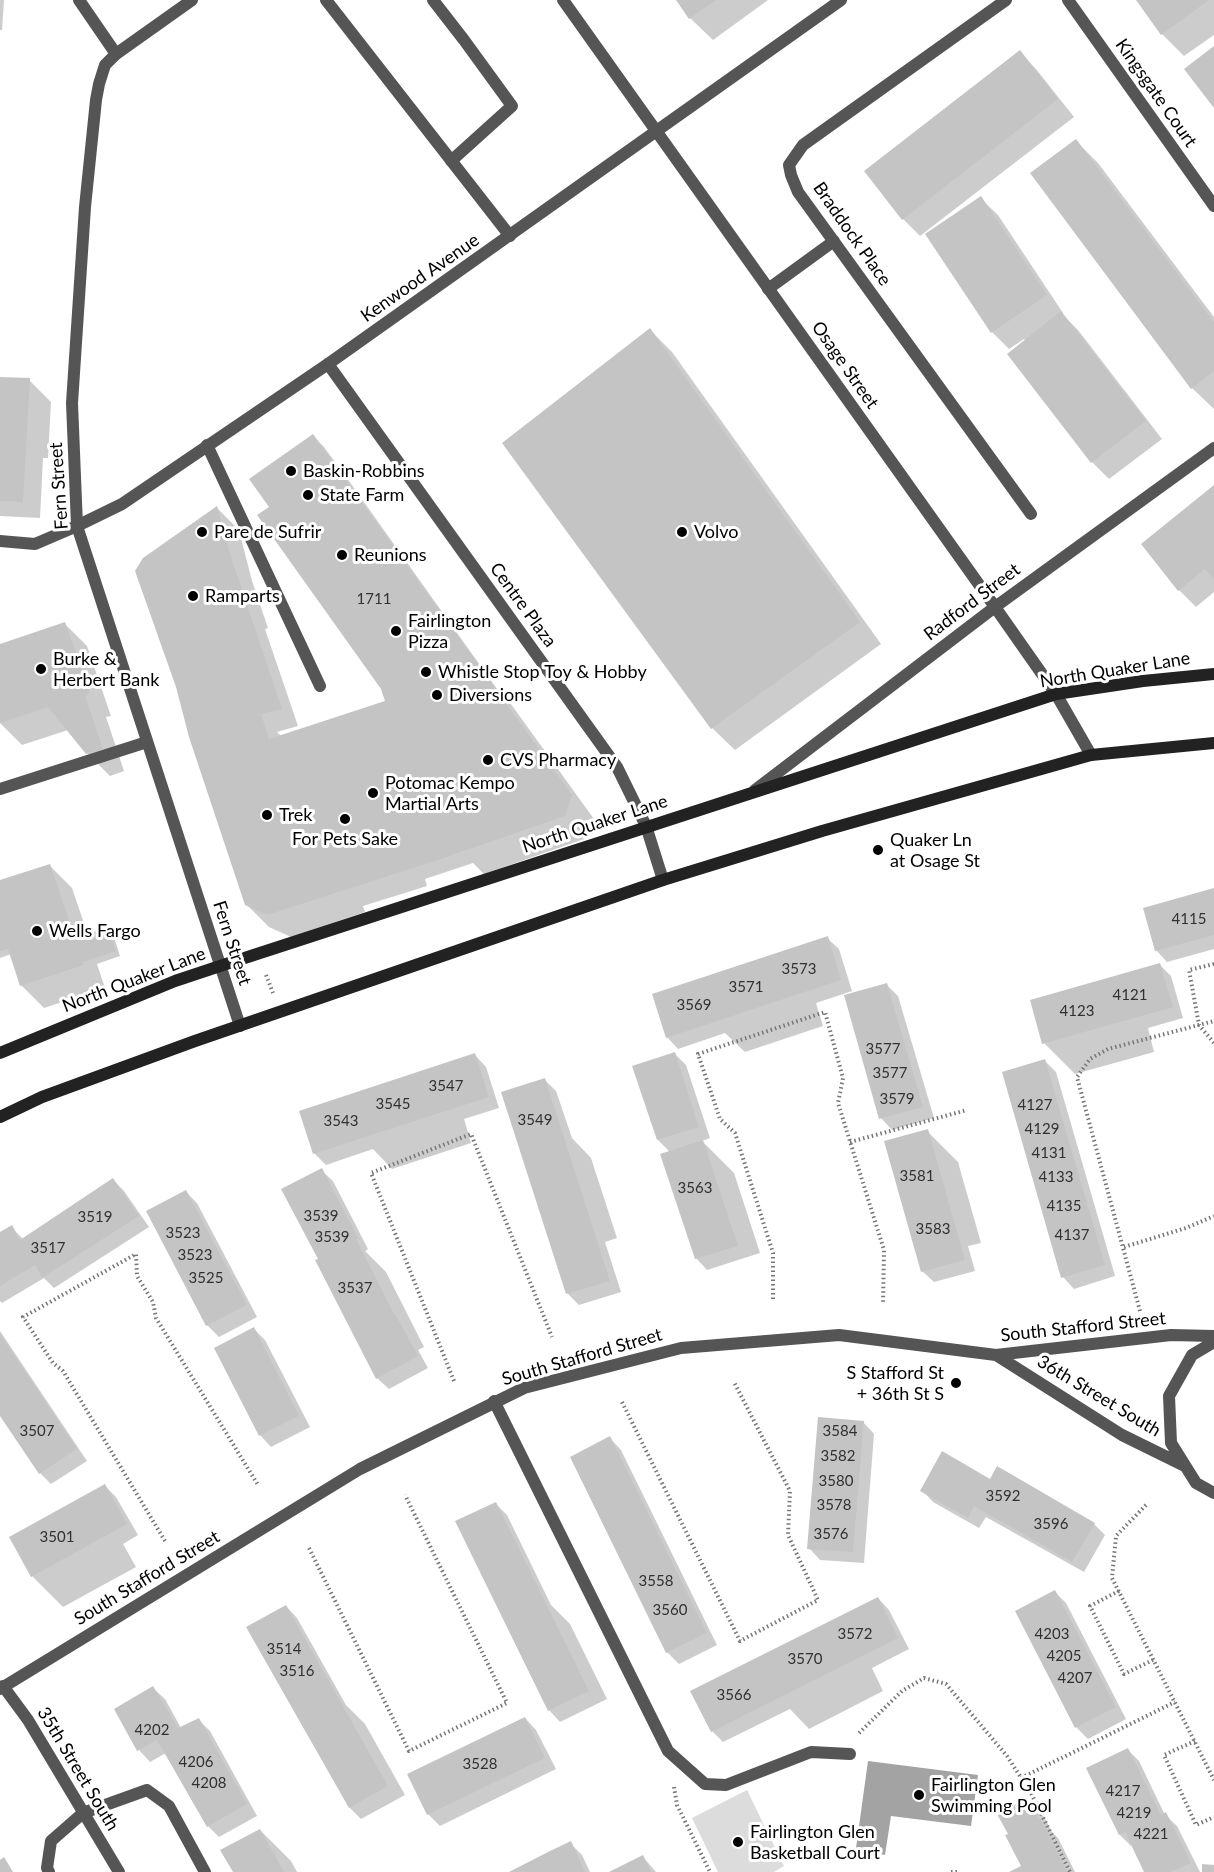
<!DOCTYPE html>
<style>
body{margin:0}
canvas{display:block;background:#fff}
</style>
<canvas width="1214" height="1872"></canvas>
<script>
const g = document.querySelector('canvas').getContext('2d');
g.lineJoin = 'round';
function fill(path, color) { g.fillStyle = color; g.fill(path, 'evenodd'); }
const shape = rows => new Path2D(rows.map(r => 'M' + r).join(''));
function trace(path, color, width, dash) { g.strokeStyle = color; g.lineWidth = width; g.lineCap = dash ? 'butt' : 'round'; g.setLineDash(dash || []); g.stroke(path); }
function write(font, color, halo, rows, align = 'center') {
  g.font = font + ' Lato,sans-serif'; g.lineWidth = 6; g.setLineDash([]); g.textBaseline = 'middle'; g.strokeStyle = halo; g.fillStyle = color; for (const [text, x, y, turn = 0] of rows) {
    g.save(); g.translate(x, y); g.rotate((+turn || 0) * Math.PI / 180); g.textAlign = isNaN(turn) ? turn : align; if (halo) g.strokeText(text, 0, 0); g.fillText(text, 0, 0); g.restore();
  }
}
fill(shape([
 [747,1790,784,1866,774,1872,718,1872,692,1818]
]), '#dcdcdc');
fill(shape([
 [868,1761,978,1775,971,1826,891,1816,885,1855,856,1848]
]), '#a3a3a3');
fill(shape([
 [0,0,4,0,2,30,0,30],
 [677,0,768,0,713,40,690,18],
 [1138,0,1214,0,1214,35,1184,56,1162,34],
 [1019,52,1036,69,1074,117,920,236,903,219,866,171],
 [1076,141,1098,163,1214,317,1214,409,1192,388],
 [980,198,998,215,1063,313,1062,314,1078,330,1162,439,1109,479,1092,462,1009,354,1026,341,1024,339,1009,349,992,332],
 [650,330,672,352,881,644,735,750,712,728],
 [0,378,29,380,51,402,48,458,43,458,40,518,0,516],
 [313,436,324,447,349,481,497,689,508,700,594,819,587,838,484,874,473,863,425,879,427,886,363,906,365,912,291,937,269,927,246,904,217,508,239,530,252,581,268,628,265,629,298,726,277,732,282,737,386,702,382,688,271,507],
 [1214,487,1214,592,1196,607,1179,590],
 [65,624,87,646,111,716,106,717,124,771,110,776,87,753,68,730,22,745,0,723,0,645],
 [50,866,72,888,88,935,108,928,113,934,120,956,97,964,105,988,44,1008,21,985,11,954,0,958,0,882],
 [1214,890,1214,949,1167,962,1156,950],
 [827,938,839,949,852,991,816,1003,823,1026,745,1052,725,1033,678,1049,667,1037],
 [1160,965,1171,976,1183,1018,1148,1028,1154,1052,1075,1074,1044,1043],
 [887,985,898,996,934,1118,892,1130,881,1118],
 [675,1054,686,1065,710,1138,702,1141,734,1173,760,1253,707,1270,696,1258,670,1152,658,1140],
 [475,1055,486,1067,499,1108,464,1119,471,1143,392,1169,373,1149,326,1165,314,1153],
 [1044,1060,1056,1072,1115,1276,1074,1289,1063,1277],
 [545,1080,556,1091,572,1138,591,1158,617,1238,605,1242,621,1292,579,1305,568,1294,545,1219],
 [927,1131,958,1162,981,1243,968,1246,975,1271,934,1282,922,1271],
 [321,1170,333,1181,368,1249,365,1251,386,1272,424,1347,418,1350,428,1368,389,1389,377,1378,320,1259],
 [113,1180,124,1191,149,1227,54,1288,44,1278,2,1303,0,1301,0,1234,11,1227,23,1239],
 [186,1192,197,1203,257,1317,219,1337,207,1325],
 [254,1329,265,1340,310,1427,271,1447,260,1435],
 [0,1331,87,1461,51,1484,40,1473,0,1414],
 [863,1422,874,1434,864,1563,820,1560,809,1548],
 [610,1438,621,1450,717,1645,679,1664,667,1652,572,1457],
 [991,1481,1094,1524,1105,1535,1084,1572,986,1517,979,1528,933,1502,922,1490],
 [105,1486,116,1497,138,1535,123,1544,136,1567,63,1607,32,1576,11,1538],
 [495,1503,507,1515,551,1605,570,1624,607,1699,560,1722,549,1710],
 [1055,1592,1066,1603,1126,1719,1088,1739,1077,1728,1017,1611],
 [878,1598,889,1610,909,1649,872,1668,883,1691,809,1729,790,1709,723,1742,712,1731],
 [286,1606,297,1618,346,1705,365,1724,405,1795,361,1819,350,1808,248,1627],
 [153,1688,165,1699,181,1728,198,1719,210,1731,257,1816,219,1837,208,1826,166,1753,150,1762,139,1750,116,1710],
 [525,1718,536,1730,556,1769,440,1826,428,1814,409,1775],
 [1128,1750,1139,1761,1165,1815,1177,1826,1200,1872,1146,1872,1133,1845,1131,1846,1120,1835,1088,1769],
 [1027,1800,1044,1817,1052,1832,1058,1838,1075,1872,1012,1872,1023,1866],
 [260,1830,291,1861,297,1872,234,1872],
 [570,1843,582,1855,590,1872,512,1872],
 [643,1857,656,1872,612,1872]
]), '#0003');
fill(shape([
 [676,0,716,0,689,19],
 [1136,0,1209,0,1161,35],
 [1214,46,1214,108,1184,69],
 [1020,50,1058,99,902,220,864,171],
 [1076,139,1214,322,1214,371,1191,389,1030,173],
 [981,196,1047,295,991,333,925,234],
 [1061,311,1146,421,1091,463,1007,354],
 [650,328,860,622,711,729,502,443],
 [0,377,30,378,23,502,0,501],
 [313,434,572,795,565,816,435,861,267,915,245,905,189,737,176,687,135,571,143,558,217,506,231,557,282,709,261,714,269,739,385,701,381,689,257,515,269,507,249,479],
 [1214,485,1214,580,1205,569,1178,591,1141,544],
 [65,622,90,693,85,695,103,749,86,754,48,707,0,723,0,644],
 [50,864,75,938,108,927,116,951,83,962,84,965,20,986,8,949,0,951,0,880],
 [1214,888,1214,935,1155,951,1143,908],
 [828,936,841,980,666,1038,652,994],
 [1160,963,1173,1007,1042,1044,1030,1000],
 [887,983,923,1107,879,1119,844,995],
 [675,1052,699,1127,657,1140,632,1066],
 [475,1053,489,1097,313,1154,299,1111],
 [1045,1059,1105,1265,1061,1278,1002,1072],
 [545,1078,610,1281,566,1294,501,1092],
 [928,1129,965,1260,921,1272,884,1141],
 [703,1140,738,1246,695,1259,660,1154],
 [322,1168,358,1238,356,1239,395,1316,395,1314,418,1356,376,1379,315,1260,318,1259,281,1189],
 [113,1178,139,1216,42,1278,35,1265,0,1286,0,1232,12,1225,20,1240],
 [186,1190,247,1305,206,1326,146,1211],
 [254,1327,299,1416,259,1436,214,1348],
 [0,1334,77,1449,39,1474,0,1416],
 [818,1417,864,1421,853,1552,807,1549],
 [610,1436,707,1633,666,1653,570,1457],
 [942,1451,990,1479,997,1466,1095,1523,1072,1562,974,1506,968,1518,920,1491],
 [105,1484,127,1524,31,1577,9,1537],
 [496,1502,589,1691,548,1711,455,1521],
 [1055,1590,1116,1707,1075,1728,1015,1611],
 [878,1597,898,1638,711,1732,690,1691],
 [286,1605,388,1786,349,1808,246,1627],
 [153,1686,178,1728,199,1718,247,1804,207,1827,157,1740,137,1751,114,1709],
 [525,1717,545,1758,427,1815,407,1774],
 [1128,1748,1161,1815,1166,1812,1191,1863,1171,1872,1144,1872,1125,1832,1119,1835,1086,1768],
 [1027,1798,1039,1819,1041,1819,1067,1872,1009,1872,1021,1866,1005,1835,1008,1834,997,1814],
 [260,1829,284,1872,233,1872,220,1850],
 [571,1841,585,1872,509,1872,548,1852],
 [643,1855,651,1872,609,1872],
 [4,1857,13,1872,0,1872,0,1860],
 [1202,1864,1214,1865,1214,1872,1202,1872]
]), '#c4c4c4');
trace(shape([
 [1214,964,1189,970,1199,1025,1214,1043],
 [266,975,273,993],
 [850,1142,967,1110],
 [1124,1247,1186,1228,1214,1216],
 [773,1299,773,1253,735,1133,720,1119,698,1054,825,1012,843,1078,838,1103,884,1250,883,1304],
 [1140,1311,1077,1077,1090,1059,1108,1049,1214,1021],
 [454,1381,371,1173,471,1134,552,1337],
 [622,1402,740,1641,818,1600,788,1535,790,1491,734,1382],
 [1146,1505,1116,1536,1112,1578,1214,1780],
 [165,1541,63,1371,53,1363,23,1317,136,1254,137,1276,153,1302,156,1318,258,1485],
 [309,1548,409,1751,507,1703,405,1495],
 [1119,1591,1090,1606,1124,1674,1153,1660],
 [859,1733,902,1691,924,1678,946,1684,1007,1756,1031,1793,1070,1872],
 [1195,1741,1164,1755,1196,1825,1214,1817],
 [1021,1778,1175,1702],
 [674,1787,677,1805,710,1872],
 [951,1872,960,1872]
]), '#777', 4, [1.5, 3]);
trace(shape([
 [79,0,116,54],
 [326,0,510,236],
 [433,0,464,40,512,106,451,161],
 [1006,0,803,145,789,165,791,175,798,192,1031,514],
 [1068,0,1214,206],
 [768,289,834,241],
 [328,364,617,767,646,826,663,880],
 [207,445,320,686],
 [0,789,147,742],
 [494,1401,668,1751,705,1784,726,1785,811,1752,850,1754],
 [49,1872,47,1868,51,1841,83,1813,147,1790,169,1806,205,1872]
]), '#555', 12);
trace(shape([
 [192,0,116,54,105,65,99,84,96,100,85,207,72,403,77,526,240,1026],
 [563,0,995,607,1056,694,1091,755],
 [0,541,35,544,77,526,122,504,328,364,841,0],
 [755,790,995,607,1214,448],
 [1214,1342,1192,1355,1169,1396,1171,1443,1196,1483,1214,1493],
 [996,1355,1122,1435,1185,1466],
 [3,1686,28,1720,119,1872],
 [0,1689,360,1469,524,1388,681,1348,839,1335,996,1355,1171,1335,1214,1336]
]), '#555', 12);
trace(shape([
 [0,1053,175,981,220,966,1056,694,1143,681,1214,674],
 [0,1117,42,1097,195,1041,663,880,822,831,1091,755,1214,743]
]), '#222', 12);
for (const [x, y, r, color] of [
 [291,471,6,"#000"],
 [308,495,6,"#000"],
 [202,532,6,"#000"],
 [682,532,6,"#000"],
 [342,555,6,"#000"],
 [193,596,6,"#000"],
 [396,631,6,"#000"],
 [41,669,6,"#000"],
 [426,672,6,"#000"],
 [437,695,6,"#000"],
 [488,760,6,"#000"],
 [373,793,6,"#000"],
 [267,815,6,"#000"],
 [345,819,6,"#000"],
 [878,850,6,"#000"],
 [37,931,6,"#000"],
 [956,1383,6,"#000"],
 [919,1795,6,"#000"],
 [738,1842,6,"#000"]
]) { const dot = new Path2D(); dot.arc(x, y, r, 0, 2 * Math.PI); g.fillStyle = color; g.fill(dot); trace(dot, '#fff', 2); }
write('15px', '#313131', null, [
 ["1711",374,599],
 ["4115",1189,919],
 ["3573",799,969],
 ["3571",746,987],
 ["4121",1130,995],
 ["3569",694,1005],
 ["4123",1077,1011],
 ["3577",883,1049],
 ["3577",890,1073],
 ["3547",446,1086],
 ["3579",897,1099],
 ["3545",393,1104],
 ["4127",1035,1105],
 ["3549",535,1120],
 ["3543",341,1121],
 ["4129",1042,1129],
 ["4131",1049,1153],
 ["3581",917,1176],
 ["4133",1056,1177],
 ["3563",695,1188],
 ["4135",1064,1206],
 ["3539",321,1216],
 ["3519",95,1217],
 ["3583",933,1229],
 ["3523",183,1233],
 ["4137",1072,1235],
 ["3539",332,1237],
 ["3517",48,1248],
 ["3523",195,1255],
 ["3525",206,1278],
 ["3537",355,1288],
 ["3507",37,1431],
 ["3584",840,1431],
 ["3582",838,1456],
 ["3580",836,1481],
 ["3592",1003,1496],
 ["3578",834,1505],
 ["3596",1051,1524],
 ["3576",831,1534],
 ["3501",57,1537],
 ["3558",656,1581],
 ["3560",670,1610],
 ["3572",855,1634],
 ["4203",1052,1634],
 ["3514",284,1649],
 ["4205",1064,1656],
 ["3570",805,1659],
 ["3516",297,1671],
 ["4207",1075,1678],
 ["3566",734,1695],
 ["4202",152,1730],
 ["4206",196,1762],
 ["3528",480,1764],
 ["4208",209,1783],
 ["4217",1123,1791],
 ["4219",1134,1813],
 ["4221",1151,1834]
]);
write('18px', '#000', '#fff', [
 ["Kingsgate Court",1156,93,55],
 ["Braddock Place",852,234,55],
 ["Kenwood Avenue",420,278,-35],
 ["Osage Street",845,365,55],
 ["Fern Street",59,486,-94],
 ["Radford Street",972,602,-37],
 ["Centre Plaza",523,605,54],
 ["North Quaker Lane",1115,670,-9],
 ["North Quaker Lane",595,824,-18],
 ["Fern Street",232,943,72],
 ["North Quaker Lane",134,980,-21],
 ["South Stafford Street",1083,1327,-6],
 ["South Stafford Street",582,1357,-16],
 ["36th Street South",1099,1396,31],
 ["South Stafford Street",147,1578,-31],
 ["35th Street South",78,1769,59]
]);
write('18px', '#000', '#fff', [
 ["Baskin-Robbins",303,471],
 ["State Farm",320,495],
 ["Pare de Sufrir",214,532],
 ["Volvo",694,532],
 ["Reunions",354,555],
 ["Ramparts",205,596],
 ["Fairlington",408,621],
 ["Pizza",408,642],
 ["Burke &",53,659],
 ["Herbert Bank",53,680],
 ["Whistle Stop Toy & Hobby",438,672],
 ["Diversions",449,695],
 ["CVS Pharmacy",500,760],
 ["Potomac Kempo",385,783],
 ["Martial Arts",385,804],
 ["Trek",279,815],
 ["For Pets Sake",345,839,"center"],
 ["Quaker Ln",890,840],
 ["at Osage St",890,861],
 ["Wells Fargo",49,931],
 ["S Stafford St",944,1373,"right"],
 ["+ 36th St S",944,1394,"right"],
 ["Fairlington Glen",931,1785],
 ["Swimming Pool",931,1806],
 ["Fairlington Glen",750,1832],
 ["Basketball Court",750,1853]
], 'left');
</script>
